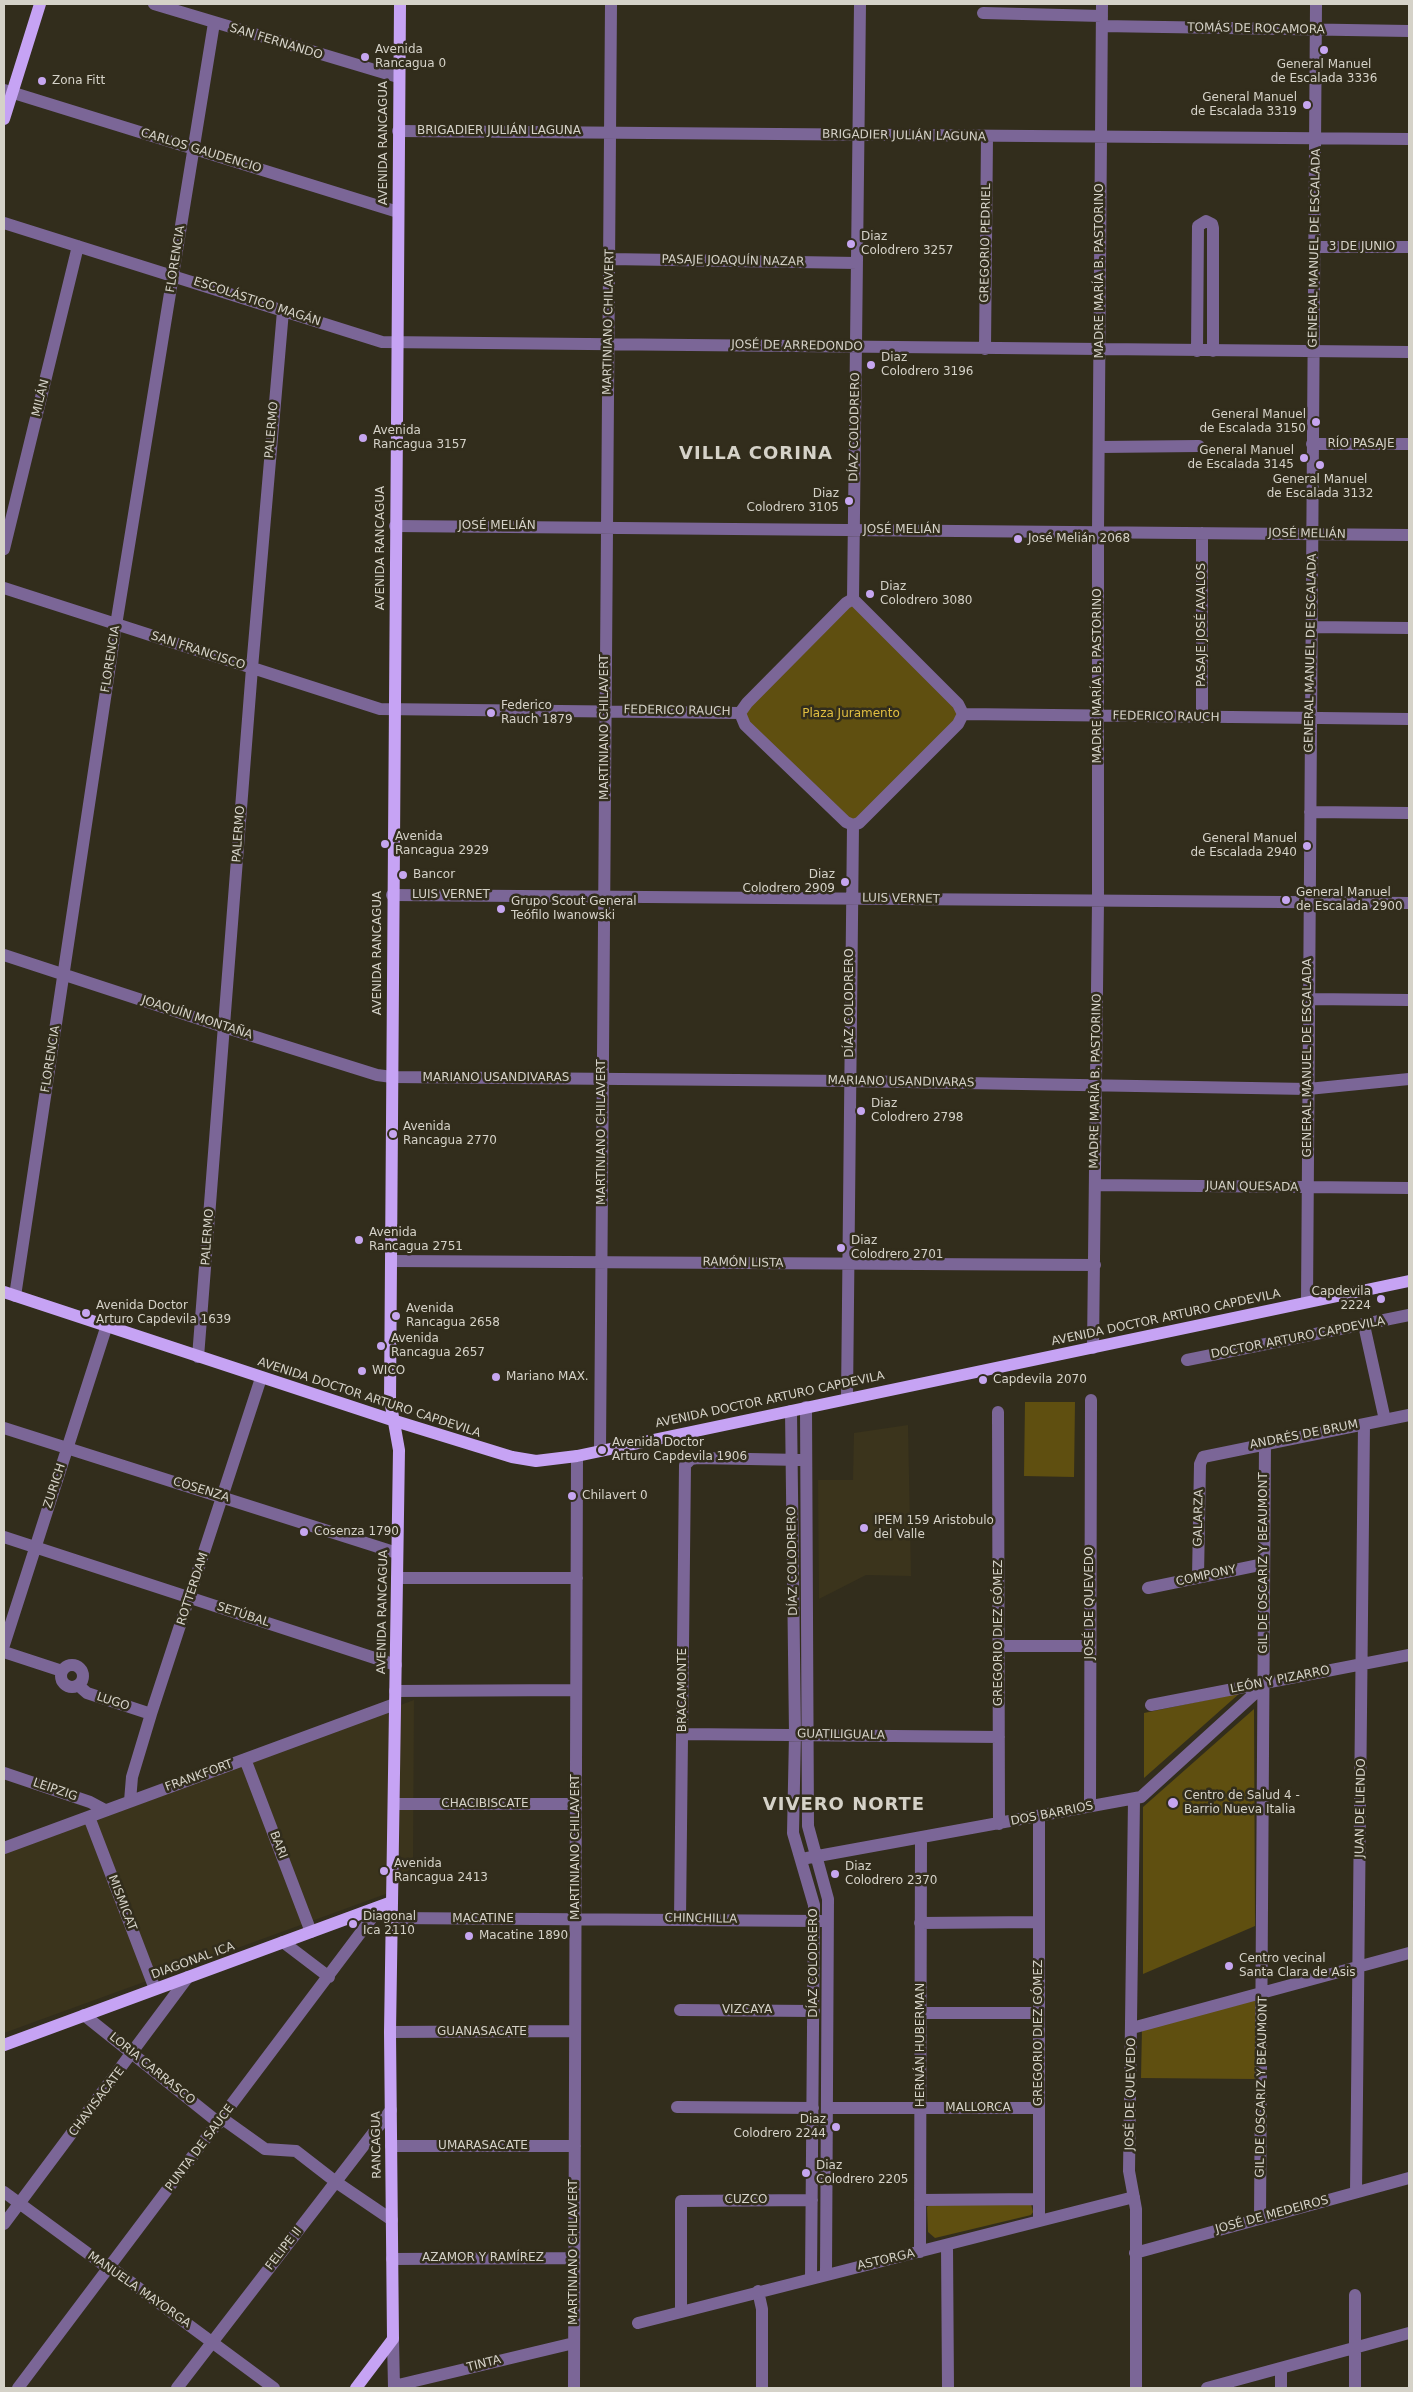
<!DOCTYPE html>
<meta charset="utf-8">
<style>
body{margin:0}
#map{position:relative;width:1413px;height:2392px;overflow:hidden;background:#322d1c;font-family:"DejaVu Sans",sans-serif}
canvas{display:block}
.frame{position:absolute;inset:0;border:5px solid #d5d2c8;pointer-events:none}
</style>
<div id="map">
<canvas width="1413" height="2392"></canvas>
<div class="frame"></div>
</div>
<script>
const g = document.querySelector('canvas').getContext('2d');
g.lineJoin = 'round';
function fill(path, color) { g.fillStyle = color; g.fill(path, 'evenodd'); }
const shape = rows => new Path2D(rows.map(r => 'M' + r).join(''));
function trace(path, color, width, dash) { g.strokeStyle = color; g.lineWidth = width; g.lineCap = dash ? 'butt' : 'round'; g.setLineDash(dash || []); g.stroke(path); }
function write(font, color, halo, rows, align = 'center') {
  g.font = font + ' "DejaVu Sans",sans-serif'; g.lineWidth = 5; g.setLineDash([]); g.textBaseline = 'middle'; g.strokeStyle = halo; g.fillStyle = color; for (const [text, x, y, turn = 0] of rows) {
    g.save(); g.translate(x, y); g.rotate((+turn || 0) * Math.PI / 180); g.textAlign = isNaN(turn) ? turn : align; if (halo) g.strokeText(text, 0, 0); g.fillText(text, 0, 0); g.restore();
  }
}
fill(shape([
 [908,1425,911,1576,866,1575,819,1599,818,1480,853,1480,854,1433],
 [414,1700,413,1864,394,1891,4,2033,4,1851]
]), '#3b341c');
fill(shape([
 [853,599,963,714,853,825,745,725,747,703],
 [1025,1402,1075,1402,1074,1477,1024,1476],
 [1240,1693,1144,1778,1144,1713],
 [1254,1709,1255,1926,1143,1974,1143,1807],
 [1256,1998,1255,2079,1141,2078,1142,2027],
 [931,2204,1031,2204,1033,2212,1031,2215,935,2238,928,2232,927,2207]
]), '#5f4f10');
trace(shape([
 [154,4,398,77],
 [983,13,1102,16],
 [1102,26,1409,31],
 [4,90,398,212],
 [398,131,1409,139],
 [4,223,382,342,1409,352],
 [1315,247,1409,247],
 [610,259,857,263],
 [985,349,987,137],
 [1197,351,1198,226,1206,221,1212,224,1213,228,1213,351],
 [1312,444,1409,444],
 [1100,447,1199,446],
 [395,526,1409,535],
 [4,549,78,246],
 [4,588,380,709,740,713],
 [853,599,860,4],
 [853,599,958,704,963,714],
 [1311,627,1409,628],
 [740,713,747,703,846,603,853,599],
 [740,713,745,725,846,822,853,825],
 [963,714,1409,719],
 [1202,717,1202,533],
 [1310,812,1409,813],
 [853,825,859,823,958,724,963,714],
 [392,895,1409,903],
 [4,955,224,1027,377,1075,392,1077,850,1081,1308,1089,1409,1079],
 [1308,999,1409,1000],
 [1095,1185,1409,1188],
 [391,1261,1095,1265],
 [15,1296,116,625,214,23],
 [1307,1302,1316,4],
 [1364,1325,1385,1420],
 [1093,1348,1098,901,1098,531,1102,4],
 [198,1357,252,668,283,311],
 [1187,1360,1409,1315],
 [847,1398,853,825],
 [806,1407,808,1826,828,1899,826,2274],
 [791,1411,795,1734,793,1833,814,1905,811,2278],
 [998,1412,999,1824],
 [4,1428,397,1553],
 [600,1450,611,4],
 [4,1537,396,1665],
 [1198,1577,1200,1464,1203,1457,1409,1415],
 [397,1578,577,1578],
 [1148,1588,1264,1564],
 [4,1645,106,1328],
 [999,1646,1090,1646],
 [4,1652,62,1671],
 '61 1676a11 11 0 1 1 22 0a11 11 0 1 1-22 0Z',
 [78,1685,87,1693,151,1714],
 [395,1691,576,1690],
 [1151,1705,1409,1655],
 [682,1734,999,1737],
 [245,1759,311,1932],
 [4,1773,90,1802,105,1810],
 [1134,1799,1129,2171,1136,2209,1136,2388],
 [130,1801,132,1777,151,1714,261,1378],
 [394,1804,576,1804],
 [1090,1806,1091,1400],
 [1039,1816,1039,2220],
 [89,1817,155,1989],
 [4,1848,395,1704],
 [807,1858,1141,1797,1264,1685],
 [391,1918,821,1921],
 [680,1919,685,1465,691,1459,697,1458,801,1460],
 [920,1923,1038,1922],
 [283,1942,329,1977],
 [680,2010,814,2011],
 [920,2013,1039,2013],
 [84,2015,219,2123],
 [1132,2028,1409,1953],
 [390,2032,575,2031],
 [677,2107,813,2108],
 [828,2108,1039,2108],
 [223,2119,265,2149,296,2151,336,2182,392,2220],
 [391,2146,575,2146],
 [4,2192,101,2263,117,2272,274,2388],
 [1356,2192,1364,1424],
 [920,2200,1039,2199],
 [1260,2219,1265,1443],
 [4,2224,188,1977],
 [947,2246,948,2388],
 [920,2252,921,1837],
 [1135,2253,1409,2178],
 [392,2259,574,2258],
 [758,2291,762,2309,762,2388],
 [681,2310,681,2201,812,2200],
 [638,2323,1134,2197],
 [393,2339,394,2388],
 [1281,2368,1281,2388],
 [394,2386,574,2343],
 [18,2388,380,1907],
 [177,2388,391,2110],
 [574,2388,577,1456],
 [1207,2388,1409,2333],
 [1355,2388,1355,2295]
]), '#7b6697', 12);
trace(shape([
 [4,119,40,4],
 [4,1292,392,1420,512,1457,536,1461,577,1456,1409,1281],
 [4,2045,392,1902],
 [356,2388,393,2339,390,2032,399,1450,390,1400,400,4]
]), '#c6a3f4', 12);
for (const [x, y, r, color] of [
 [1324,50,5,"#c6a6f0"],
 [365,57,5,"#c6a6f0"],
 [42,81,5,"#c6a6f0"],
 [1307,105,5,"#c6a6f0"],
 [851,244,5,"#c6a6f0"],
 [871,365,5,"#c6a6f0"],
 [1316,422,5,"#c6a6f0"],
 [363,438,5,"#c6a6f0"],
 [1304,458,5,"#c6a6f0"],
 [1320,465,5,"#c6a6f0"],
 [849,501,5,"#c6a6f0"],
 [1018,539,5,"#c6a6f0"],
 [870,594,5,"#c6a6f0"],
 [491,713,5,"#c6a6f0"],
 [385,844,5,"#c6a6f0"],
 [1307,846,5,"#c6a6f0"],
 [403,875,5,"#c6a6f0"],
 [845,882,5,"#c6a6f0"],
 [1286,900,5,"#c6a6f0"],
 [501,909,5,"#c6a6f0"],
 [861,1111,5,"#c6a6f0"],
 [393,1134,5,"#c6a6f0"],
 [359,1240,5,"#c6a6f0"],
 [841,1248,5,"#c6a6f0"],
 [1381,1299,5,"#c6a6f0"],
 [86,1313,5,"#c6a6f0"],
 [396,1316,5,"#c6a6f0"],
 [381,1346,5,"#c6a6f0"],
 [362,1371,5,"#c6a6f0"],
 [496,1377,5,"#c6a6f0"],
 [983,1380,5,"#c6a6f0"],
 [602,1450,5,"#c6a6f0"],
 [572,1496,5,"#c6a6f0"],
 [864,1528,5,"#c6a6f0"],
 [304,1532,5,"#c6a6f0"],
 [1173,1803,6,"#c6a6f0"],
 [384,1871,5,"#c6a6f0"],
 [835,1874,5,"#c6a6f0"],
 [353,1924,5,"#c6a6f0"],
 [469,1936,5,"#c6a6f0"],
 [1229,1966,5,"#c6a6f0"],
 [836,2127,5,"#c6a6f0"],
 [806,2173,5,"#c6a6f0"]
]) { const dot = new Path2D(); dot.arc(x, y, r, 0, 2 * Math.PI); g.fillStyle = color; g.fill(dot); trace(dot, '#322d1c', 2); }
write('12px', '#d5d2c8', '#322d1c', [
 ["TOMÁS DE ROCAMORA",1256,29,1],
 ["SAN FERNANDO",276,42,17],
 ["BRIGADIER JULIÁN LAGUNA",499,131],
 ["BRIGADIER JULIÁN LAGUNA",904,136,1],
 ["AVENIDA RANCAGUA",384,143,-90],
 ["CARLOS GAUDENCIO",201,151,17],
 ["GREGORIO PEDRIEL",986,243,-89],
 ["3 DE JUNIO",1362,247],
 ["GENERAL MANUEL DE ESCALADA",1315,248,-89],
 ["FLORENCIA",176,259,-81],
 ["PASAJE JOAQUÍN NAZAR",733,261,1],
 ["MADRE MARÍA B. PASTORINO",1100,271,-90],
 ["ESCOLÁSTICO MAGÁN",257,302,18],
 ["MARTINIANO CHILAVERT",609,322,-89],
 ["JOSÉ DE ARREDONDO",797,346,1],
 ["MILÁN",41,398,-76],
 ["DÍAZ COLODRERO",855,427,-89],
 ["PALERMO",272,430,-85],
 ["RÍO PASAJE",1361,444],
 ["JOSÉ MELIÁN",497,526],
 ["JOSÉ MELIÁN",902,530],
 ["JOSÉ MELIÁN",1307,534,1],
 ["AVENIDA RANCAGUA",381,548,-90],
 ["PASAJE JOSÉ AVALOS",1202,625,-90],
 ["SAN FRANCISCO",198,651,18],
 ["GENERAL MANUEL DE ESCALADA",1311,653,-89],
 ["FLORENCIA",111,659,-81],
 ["MADRE MARÍA B. PASTORINO",1098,676,-90],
 ["FEDERICO RAUCH",677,711,1],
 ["FEDERICO RAUCH",1166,717,1],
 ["MARTINIANO CHILAVERT",605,727,-90],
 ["PALERMO",239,834,-86],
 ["LUIS VERNET",451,895],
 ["LUIS VERNET",901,899,1],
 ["AVENIDA RANCAGUA",378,953,-90],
 ["DÍAZ COLODRERO",850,1003,-90],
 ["JOAQUÍN MONTAÑA",197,1018,18],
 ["GENERAL MANUEL DE ESCALADA",1308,1058,-90],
 ["FLORENCIA",51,1059,-81],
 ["MARIANO USANDIVARAS",496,1078],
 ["MADRE MARÍA B. PASTORINO",1096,1081,-89],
 ["MARIANO USANDIVARAS",901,1082,1],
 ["MARTINIANO CHILAVERT",602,1132,-90],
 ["JUAN QUESADA",1252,1187,1],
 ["PALERMO",208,1237,-86],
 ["RAMÓN LISTA",743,1263,1],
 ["AVENIDA DOCTOR ARTURO CAPDEVILA",1166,1318,-12],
 ["DOCTOR ARTURO CAPDEVILA",1298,1338,-11],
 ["AVENIDA DOCTOR ARTURO CAPDEVILA",369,1398,18],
 ["AVENIDA DOCTOR ARTURO CAPDEVILA",770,1400,-12],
 ["ANDRÉS DE BRUM",1304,1435,-11],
 ["ZURICH",55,1486,-72],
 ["COSENZA",201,1490,17],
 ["GALARZA",1199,1518,-89],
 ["DÍAZ COLODRERO",793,1561,-91],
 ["GIL DE OSCARIZ Y BEAUMONT",1264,1563,-90],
 ["COMPONY",1206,1576,-12],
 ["ROTTERDAM",193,1589,-72],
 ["JOSÉ DE QUEVEDO",1090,1603,-90],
 ["AVENIDA RANCAGUA",383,1612,-89],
 ["SETÚBAL",243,1615,18],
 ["GREGORIO DIEZ GÓMEZ",999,1633,-90],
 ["LEÓN Y PIZARRO",1280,1680,-11],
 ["BRACAMONTE",683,1690,-90],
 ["LUGO",113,1702,18],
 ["GUATILIGUALA",841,1735,1],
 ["FRANKFORT",199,1776,-20],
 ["LEIPZIG",55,1790,19],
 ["CHACIBISCATE",485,1804],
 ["JUAN DE LIENDO",1361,1808,-89],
 ["DOS BARRIOS",1052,1814,-11],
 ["BARI",278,1845,69],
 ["MARTINIANO CHILAVERT",576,1847,-90],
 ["MISMICAT",122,1903,69],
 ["MACATINE",483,1919],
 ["CHINCHILLA",701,1919,1],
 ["DIAGONAL ICA",193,1961,-20],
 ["DÍAZ COLODRERO",814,1963,-90],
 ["VIZCAYA",747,2010],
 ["GUANASACATE",482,2032],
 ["GREGORIO DIEZ GÓMEZ",1039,2033,-90],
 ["HERNÁN HUBERMAN",921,2045,-90],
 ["LORIA CARRASCO",152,2069,39],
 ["GIL DE OSCARIZ Y BEAUMONT",1262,2087,-89],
 ["JOSÉ DE QUEVEDO",1131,2094,-89],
 ["CHAVISACATE",97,2102,-53],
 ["MALLORCA",978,2108],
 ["RANCAGUA",377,2145,-91],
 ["UMARASACATE",483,2146],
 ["PUNTA DE SAUCE",200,2148,-53],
 ["CUZCO",746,2200],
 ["JOSÉ DE MEDEIROS",1272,2215,-15],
 ["FELIPE II",284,2249,-52],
 ["MARTINIANO CHILAVERT",574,2252,-90],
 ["AZAMOR Y RAMÍREZ",483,2258],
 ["ASTORGA",886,2260,-13],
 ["MANUELA MAYORGA",139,2290,35],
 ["TINTA",484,2364,-14]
]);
write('12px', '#d5d2c8', '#322d1c', [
 ["Avenida",375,50],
 ["Rancagua 0",375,64],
 ["General Manuel",1324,65,"center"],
 ["de Escalada 3336",1324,79,"center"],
 ["Zona Fitt",52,81],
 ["General Manuel",1297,98,"right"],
 ["de Escalada 3319",1297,112,"right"],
 ["Diaz",861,237],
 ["Colodrero 3257",861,251],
 ["Diaz",881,358],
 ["Colodrero 3196",881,372],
 ["General Manuel",1306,415,"right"],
 ["de Escalada 3150",1306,429,"right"],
 ["Avenida",373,431],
 ["Rancagua 3157",373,445],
 ["General Manuel",1294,451,"right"],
 ["de Escalada 3145",1294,465,"right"],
 ["General Manuel",1320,480,"center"],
 ["de Escalada 3132",1320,494,"center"],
 ["Diaz",839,494,"right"],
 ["Colodrero 3105",839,508,"right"],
 ["José Melián 2068",1028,539],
 ["Diaz",880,587],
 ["Colodrero 3080",880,601],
 ["Federico",501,706],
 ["Rauch 1879",501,720],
 ["Avenida",395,837],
 ["Rancagua 2929",395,851],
 ["General Manuel",1297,839,"right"],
 ["de Escalada 2940",1297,853,"right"],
 ["Bancor",413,875],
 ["Diaz",835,875,"right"],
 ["Colodrero 2909",835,889,"right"],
 ["General Manuel",1296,893],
 ["de Escalada 2900",1296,907],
 ["Grupo Scout General",511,902],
 ["Teófilo Iwanowski",511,916],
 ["Diaz",871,1104],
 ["Colodrero 2798",871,1118],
 ["Avenida",403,1127],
 ["Rancagua 2770",403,1141],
 ["Avenida",369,1233],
 ["Rancagua 2751",369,1247],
 ["Diaz",851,1241],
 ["Colodrero 2701",851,1255],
 ["Capdevila",1371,1292,"right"],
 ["2224",1371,1306,"right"],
 ["Avenida Doctor",96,1306],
 ["Arturo Capdevila 1639",96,1320],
 ["Avenida",406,1309],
 ["Rancagua 2658",406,1323],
 ["Avenida",391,1339],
 ["Rancagua 2657",391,1353],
 ["WICO",372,1371],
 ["Mariano MAX.",506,1377],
 ["Capdevila 2070",993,1380],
 ["Avenida Doctor",612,1443],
 ["Arturo Capdevila 1906",612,1457],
 ["Chilavert 0",582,1496],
 ["IPEM 159 Aristobulo",874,1521],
 ["del Valle",874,1535],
 ["Cosenza 1790",314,1532],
 ["Centro de Salud 4 -",1184,1796],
 ["Barrio Nueva Italia",1184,1810],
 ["Avenida",394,1864],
 ["Rancagua 2413",394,1878],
 ["Diaz",845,1867],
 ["Colodrero 2370",845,1881],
 ["Diagonal",363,1917],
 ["Ica 2110",363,1931],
 ["Macatine 1890",479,1936],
 ["Centro vecinal",1239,1959],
 ["Santa Clara de Asis",1239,1973],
 ["Diaz",826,2120,"right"],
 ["Colodrero 2244",826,2134,"right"],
 ["Diaz",816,2166],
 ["Colodrero 2205",816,2180]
], 'left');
write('12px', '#e1bf41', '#322d1c', [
 ["Plaza Juramento",851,714]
]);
g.letterSpacing = '1px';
write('bold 18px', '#d5d2c8', '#322d1c', [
 ["VILLA CORINA",756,454],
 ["VIVERO NORTE",844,1805]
]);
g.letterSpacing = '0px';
</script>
